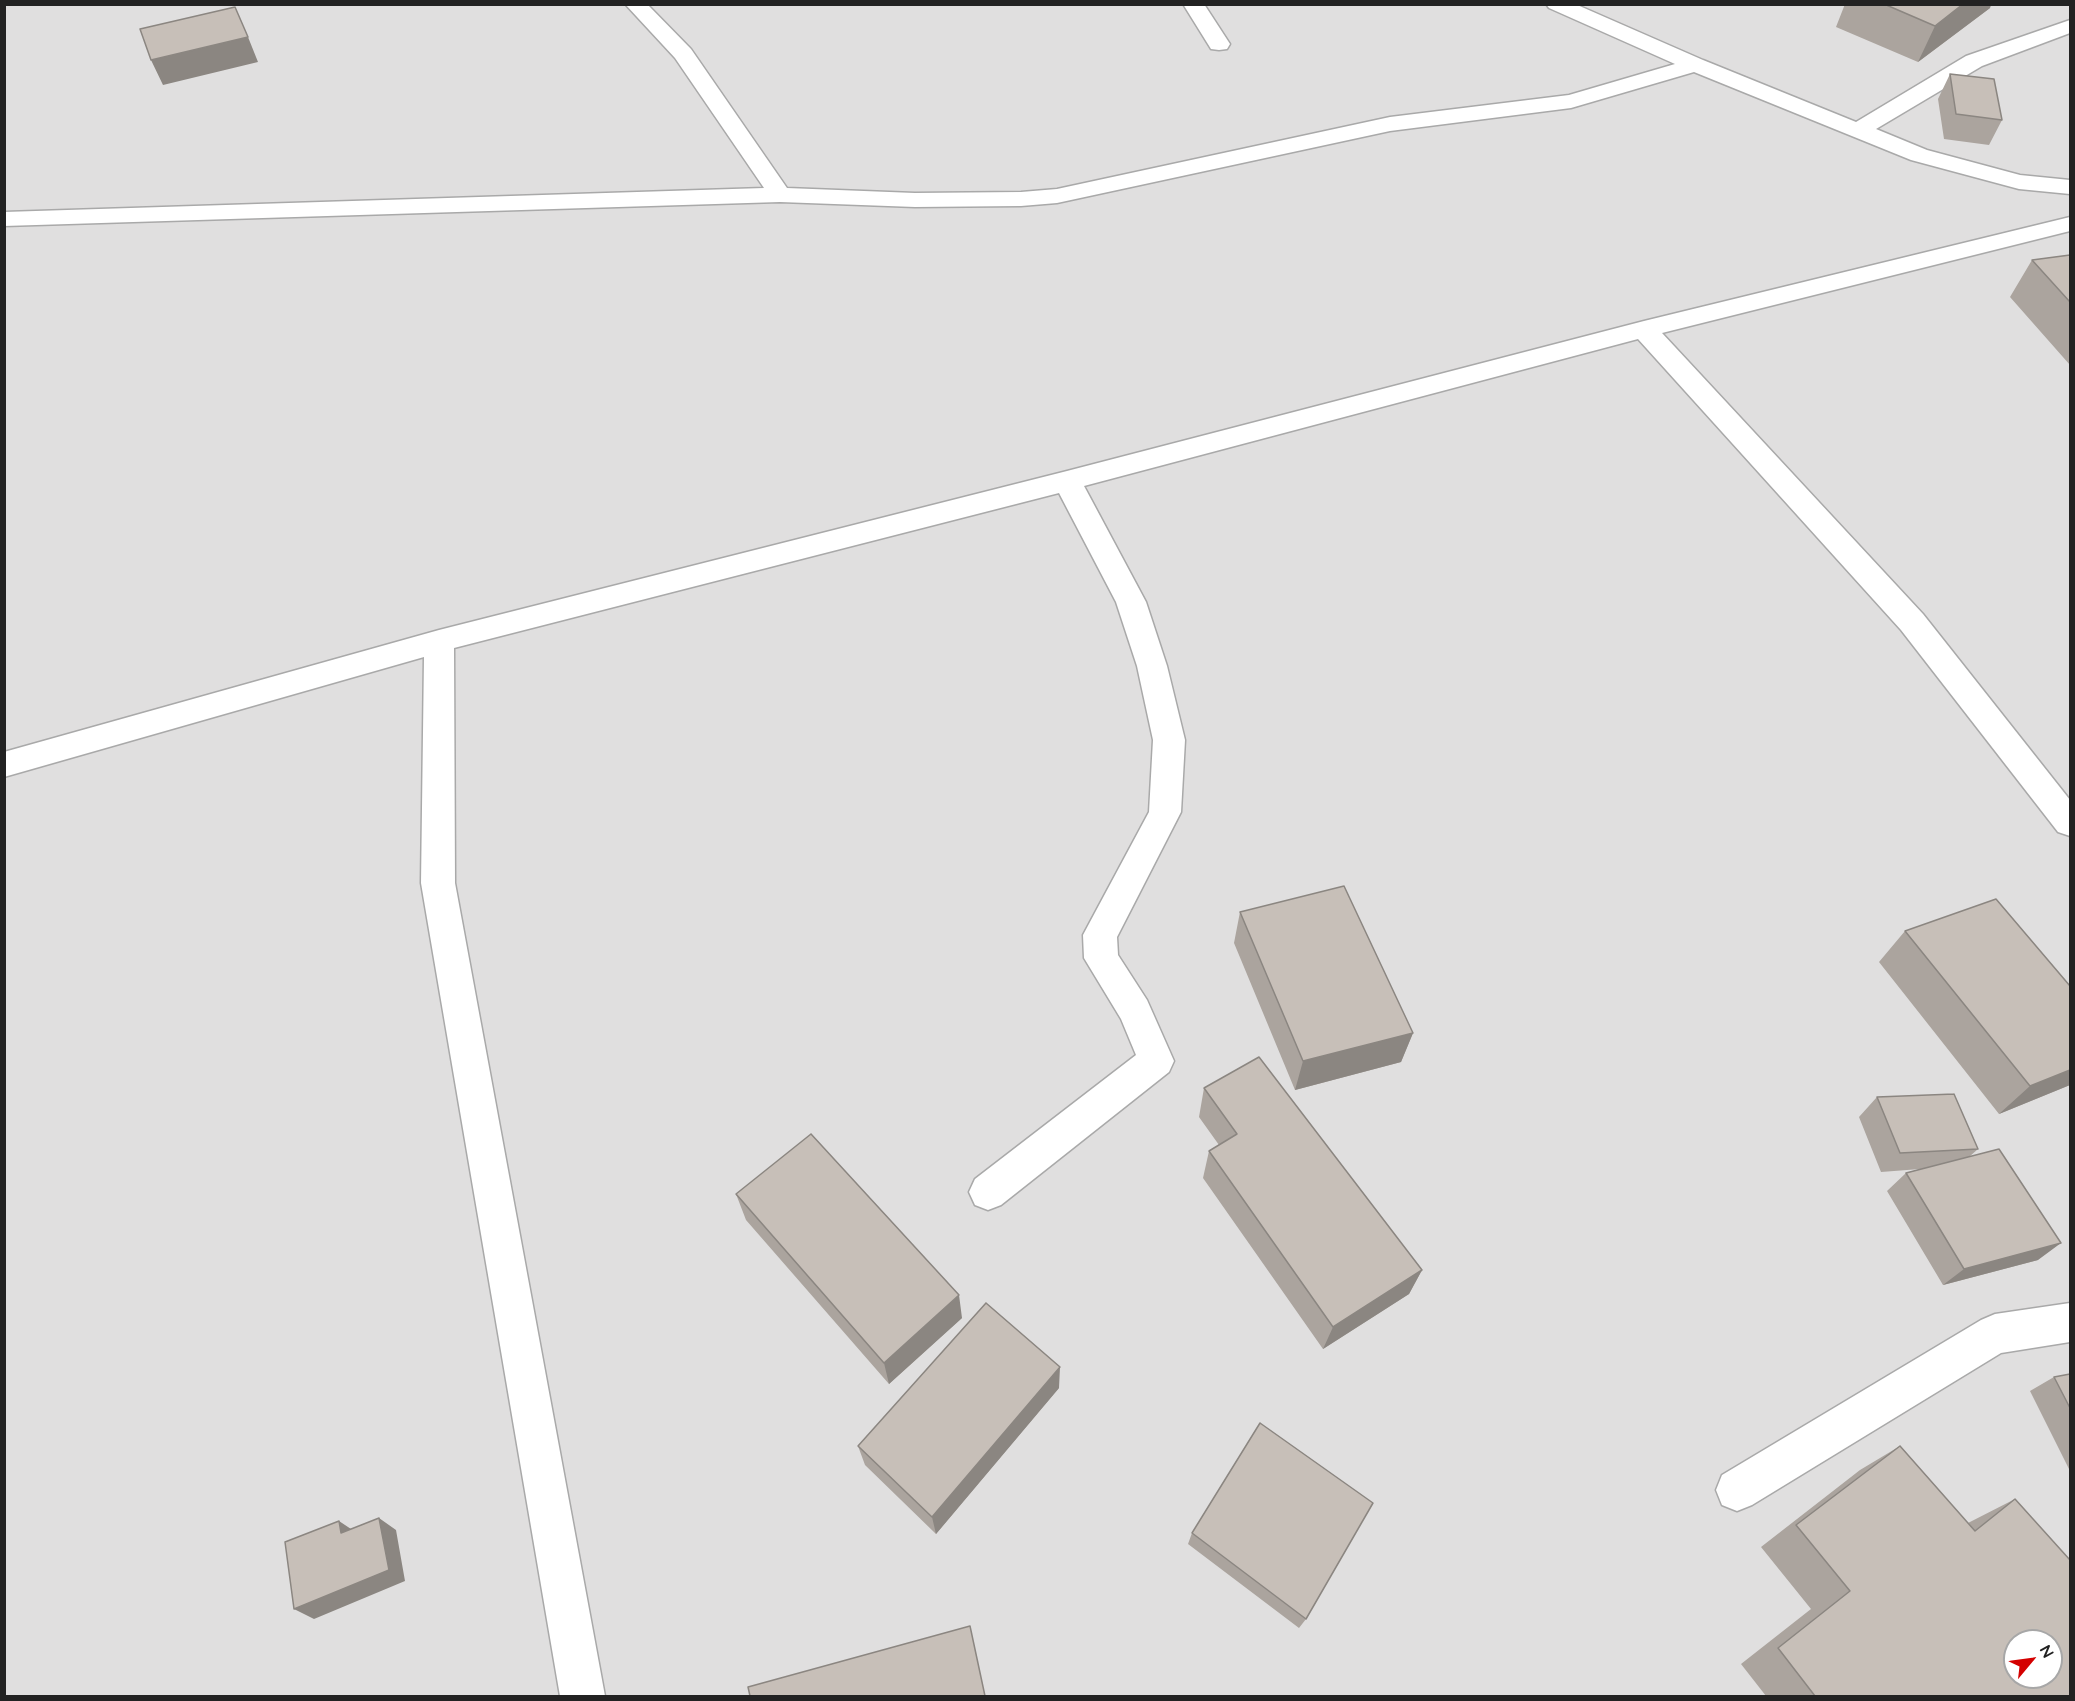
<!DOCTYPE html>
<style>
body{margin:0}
#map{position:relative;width:2075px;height:1701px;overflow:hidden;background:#f2efe9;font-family:Quicksand,sans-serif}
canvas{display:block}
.frame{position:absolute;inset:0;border:6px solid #222;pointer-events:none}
.north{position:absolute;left:2003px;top:1629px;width:60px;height:60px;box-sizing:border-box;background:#fff;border:2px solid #a7a7a7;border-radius:50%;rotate:61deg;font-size:16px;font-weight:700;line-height:24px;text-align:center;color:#222}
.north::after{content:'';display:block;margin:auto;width:21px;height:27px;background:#d40000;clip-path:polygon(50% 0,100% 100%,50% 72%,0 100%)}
</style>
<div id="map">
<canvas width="2075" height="1701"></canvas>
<div class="frame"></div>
<div class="north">N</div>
</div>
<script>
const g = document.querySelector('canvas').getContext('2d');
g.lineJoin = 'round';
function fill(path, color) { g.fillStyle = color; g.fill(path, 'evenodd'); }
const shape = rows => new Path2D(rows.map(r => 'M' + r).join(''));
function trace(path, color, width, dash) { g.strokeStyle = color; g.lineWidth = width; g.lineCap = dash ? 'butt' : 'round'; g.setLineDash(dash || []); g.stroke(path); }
fill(shape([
 [5,5,2070,5,2070,1696,5,1696],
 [2015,1641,2051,1641,2051,1677,2015,1677]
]), '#e0dfdf');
const minor = shape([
 [625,4,647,4,691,49,787,188,915,193,1021,192,1057,189,1390,117,1569,95,1675,64,1549,8,1546,4,1575,4,1703,60,1856,122,1966,56,2070,20,2070,33,1982,66,1876,129,1927,150,2020,175,2070,180,2070,194,2019,189,1911,160,1694,72,1571,108,1390,131,1057,203,1021,206,915,207,780,202,4,226,4,212,764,188,675,58,625,4],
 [1183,4,1204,4,1230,44,1227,49,1219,50,1211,49,1183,4],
 [2070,217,2070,231,1662,333,1923,614,2070,800,2070,836,2058,832,1901,630,1638,339,1084,486,1146,602,1167,666,1185,740,1181,812,1117,937,1118,955,1147,1000,1174,1061,1169,1072,1001,1205,988,1210,975,1205,969,1192,975,1179,1136,1055,1121,1019,1084,958,1083,935,1149,812,1153,740,1137,666,1116,602,1059,493,454,648,455,883,605,1696,560,1696,421,883,424,657,4,777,4,752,439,630,1067,471,1644,321,2070,217],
 [2070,1303,2070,1342,2001,1353,1752,1505,1737,1511,1722,1505,1716,1490,1722,1475,1981,1320,1995,1314,2070,1303]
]);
trace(minor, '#a9a9a9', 3);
fill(minor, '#fff');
fill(shape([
 [1845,4,1991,4,1990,8,1918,62,1836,27],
 [1950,74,2002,120,1989,145,1944,139,1938,99],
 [2070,255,2070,365,2010,297,2032,260],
 [1240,912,1413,1033,1401,1062,1295,1090,1234,943],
 [1905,931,2070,986,2070,1085,1999,1114,1879,962],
 [1204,1088,1422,1270,1409,1294,1323,1349,1203,1178,1209,1151,1219,1145,1199,1117],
 [1877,1097,1978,1149,1969,1157,2038,1260,1943,1285,1887,1191,1906,1173,1920,1169,1881,1172,1859,1117],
 [736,1194,962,1318,889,1384,746,1220],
 [2070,1374,2070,1471,2030,1391,2054,1377],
 [1059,1388,936,1534,865,1465,858,1446],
 [1900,1446,1968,1523,2015,1499,2070,1696,1766,1696,1741,1664,1811,1609,1761,1547,1860,1470],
 [1192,1533,1306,1619,1299,1628,1188,1544]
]), '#aba49e');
fill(shape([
 [1963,4,1991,4,1990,8,1918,62,1935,26],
 [248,37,258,62,163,85,151,60],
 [1413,1033,1401,1062,1295,1090,1303,1061],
 [2070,1070,2070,1085,1999,1114,2030,1086],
 [2061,1243,2038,1260,1943,1285,1964,1269],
 [1422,1270,1409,1294,1323,1349,1333,1327],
 [959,1295,962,1318,889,1384,884,1363],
 [1060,1367,1059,1388,936,1534,932,1517],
 [379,1518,396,1530,405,1581,314,1619,294,1609],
 [339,1521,357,1533,341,1533]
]), '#8b8681');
const building = shape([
 [1884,4,1963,4,1935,26,1884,4],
 [235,7,248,37,151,60,140,29,235,7],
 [1950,74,1994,79,2002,120,1956,114,1950,74],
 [2070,255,2070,302,2032,260,2070,255],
 [1344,886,1413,1033,1303,1061,1240,912,1344,886],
 [1996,899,2070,986,2070,1070,2030,1086,1905,931,1996,899],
 [1259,1057,1422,1270,1333,1327,1209,1151,1237,1134,1204,1088,1259,1057],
 [1954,1094,1978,1149,1900,1153,1877,1097,1954,1094],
 [811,1134,959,1295,884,1363,736,1194,811,1134],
 [1999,1149,2061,1243,1964,1269,1906,1173,1999,1149],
 [986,1303,1060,1367,932,1517,858,1446,986,1303],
 [2070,1374,2070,1408,2054,1377,2070,1374],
 [1260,1423,1373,1503,1306,1619,1192,1533,1260,1423],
 [1900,1446,1975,1531,2015,1499,2070,1560,2070,1696,1815,1696,1778,1648,1850,1591,1796,1525,1900,1446],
 [2015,1641,2051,1641,2051,1677,2015,1677,2015,1641],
 [379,1518,389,1570,294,1609,285,1542,339,1521,341,1533,379,1518],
 [970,1626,985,1696,750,1696,748,1687,970,1626]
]);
fill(building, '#c7bfb8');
trace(building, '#8b8681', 1.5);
</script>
